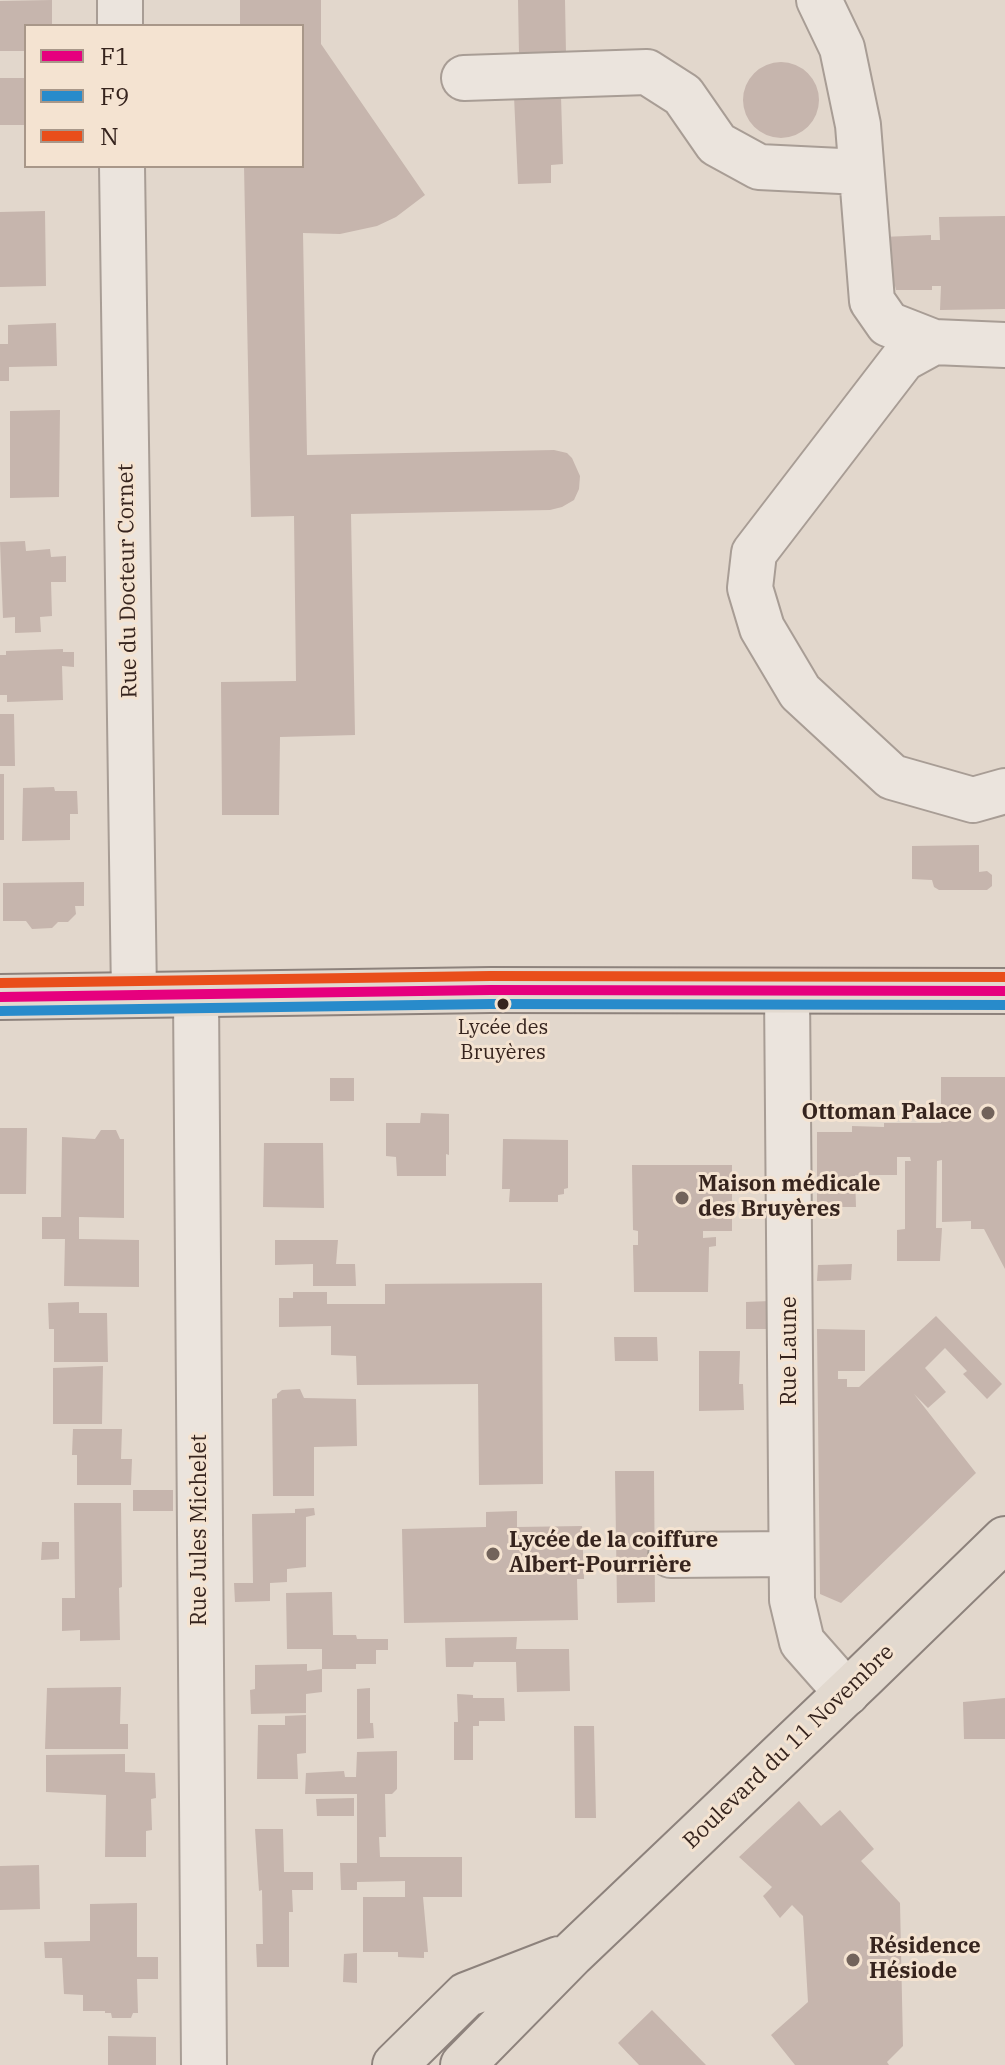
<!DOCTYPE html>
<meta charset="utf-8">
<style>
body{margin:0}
#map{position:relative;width:1005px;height:2065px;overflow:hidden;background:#e2d7cc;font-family:"IBM Plex Serif",serif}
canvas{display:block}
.legend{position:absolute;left:24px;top:24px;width:280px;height:144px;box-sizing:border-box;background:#f4e3d1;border:2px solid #a89789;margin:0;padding:10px 14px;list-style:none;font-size:24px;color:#36241e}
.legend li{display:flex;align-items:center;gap:16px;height:40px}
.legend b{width:40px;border:2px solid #a89789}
</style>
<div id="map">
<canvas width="1005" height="2065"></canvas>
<ul class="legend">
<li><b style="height:10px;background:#e6007e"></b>F1</li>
<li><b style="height:10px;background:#288bcb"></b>F9</li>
<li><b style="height:10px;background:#e94e1b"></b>N</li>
</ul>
</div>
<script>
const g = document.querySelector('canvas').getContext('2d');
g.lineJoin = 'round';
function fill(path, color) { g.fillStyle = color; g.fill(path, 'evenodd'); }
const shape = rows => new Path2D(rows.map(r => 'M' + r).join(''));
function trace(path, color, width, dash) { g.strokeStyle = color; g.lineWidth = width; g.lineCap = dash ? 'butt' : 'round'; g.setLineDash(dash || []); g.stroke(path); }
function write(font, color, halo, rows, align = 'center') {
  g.font = font + ' "IBM Plex Serif",serif'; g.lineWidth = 6; g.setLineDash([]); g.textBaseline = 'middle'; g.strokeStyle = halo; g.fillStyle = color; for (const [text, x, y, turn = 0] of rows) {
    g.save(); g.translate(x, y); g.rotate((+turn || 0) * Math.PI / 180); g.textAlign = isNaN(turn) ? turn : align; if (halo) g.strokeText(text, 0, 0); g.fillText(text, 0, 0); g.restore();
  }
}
fill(shape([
 [52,0,52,26,26,26,26,51,0,51,0,1],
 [240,0,321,0,321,44,425,195,396,217,377,226,340,234,303,233,307,455,554,450,567,453,572,458,580,476,579,489,574,500,562,507,550,510,351,514,355,735,280,737,279,815,222,815,221,682,296,681,294,516,251,517,244,166,302,166,302,26,240,26],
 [518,0,565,0,566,54,519,54],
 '743 100a38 38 0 1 1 76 0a38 38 0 1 1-76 0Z',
 [0,78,26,78,26,125,0,125],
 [514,96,561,96,563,164,551,165,551,183,518,184],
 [45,211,46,286,0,287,0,212],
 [1005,216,1005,309,940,310,941,286,932,286,932,290,896,290,895,286,883,287,882,237,931,235,931,240,940,240,939,217],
 [56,323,57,366,9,367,9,381,0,381,0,344,8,344,8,325],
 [60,410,59,497,10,498,10,411],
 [25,541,26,551,50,549,51,557,66,556,66,582,51,582,52,616,40,617,41,632,15,633,15,617,3,618,0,542],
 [63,649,63,652,74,652,74,667,62,666,63,700,7,702,7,695,0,695,0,655,6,655,6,651],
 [0,714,14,714,15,766,0,766],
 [0,774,4,774,4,840,0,840],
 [54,787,55,791,77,791,78,814,70,814,70,840,22,841,23,788],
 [979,845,979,872,987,871,992,875,992,886,987,890,939,890,934,887,932,880,912,879,912,846],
 [84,882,84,906,75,906,76,914,68,922,58,922,52,928,32,929,26,921,3,921,3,883],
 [941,1077,1005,1077,1005,1269,984,1229,971,1229,971,1221,942,1222,942,1160,937,1161,936,1228,942,1228,940,1261,897,1261,897,1230,905,1229,905,1161,911,1161,910,1157,897,1157,897,1175,855,1175,856,1207,817,1207,817,1132,852,1132,852,1126,884,1127,884,1123,941,1123],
 [330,1078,354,1078,354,1101,330,1101],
 [421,1113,449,1114,449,1155,446,1154,446,1176,397,1176,396,1157,386,1156,386,1123,420,1123],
 [0,1128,27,1128,26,1194,0,1194],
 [101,1130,116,1130,120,1139,124,1139,124,1218,79,1217,79,1239,139,1240,139,1287,64,1286,65,1239,42,1239,42,1217,61,1217,62,1137,95,1139],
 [503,1139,568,1140,568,1188,564,1189,564,1194,558,1195,558,1202,509,1202,510,1189,502,1189],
 [264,1143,323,1143,324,1208,263,1207],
 [632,1165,732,1165,732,1231,703,1231,703,1238,716,1237,716,1246,709,1247,708,1292,634,1292,633,1245,638,1245,638,1231,633,1230],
 [275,1240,338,1240,336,1264,355,1264,356,1286,313,1286,313,1264,275,1265],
 [852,1264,851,1280,817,1281,818,1265],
 [542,1283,543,1484,479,1485,478,1384,357,1385,356,1356,331,1355,331,1326,279,1327,279,1298,293,1298,293,1292,327,1292,327,1304,385,1304,385,1284],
 [770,1301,770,1329,746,1329,746,1302],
 [79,1302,79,1313,107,1313,108,1362,54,1362,54,1329,49,1329,48,1303],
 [936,1316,1002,1384,987,1399,963,1374,967,1371,945,1348,925,1368,946,1392,928,1408,914,1394,976,1473,841,1603,820,1594,817,1329,865,1330,865,1371,838,1371,838,1379,847,1379,847,1387,859,1387],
 [614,1337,657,1337,658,1361,615,1361],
 [699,1351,740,1351,739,1384,743,1384,744,1410,699,1411],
 [103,1366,102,1424,53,1424,53,1368],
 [300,1389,304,1398,356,1399,357,1446,314,1447,314,1496,273,1496,272,1399,277,1398,277,1394,282,1390],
 [73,1429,122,1429,121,1459,132,1459,131,1485,77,1485,77,1455,72,1455],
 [615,1471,654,1471,655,1602,617,1603],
 [133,1490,173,1490,173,1511,133,1511],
 [74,1503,121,1503,122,1587,119,1588,120,1640,80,1641,80,1630,62,1631,62,1598,75,1598],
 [314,1508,315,1515,306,1517,306,1567,287,1569,287,1582,270,1583,270,1601,235,1602,234,1583,253,1583,252,1514,295,1513,295,1509],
 [517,1511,517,1527,582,1526,584,1579,577,1579,578,1620,404,1623,402,1529,486,1527,486,1512],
 [42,1542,59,1542,59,1559,41,1560],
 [332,1592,333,1635,356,1635,357,1639,388,1639,388,1650,376,1650,376,1664,356,1664,356,1669,322,1669,322,1649,287,1649,286,1593],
 [517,1637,516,1649,569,1649,570,1691,517,1692,516,1662,474,1662,473,1667,446,1667,445,1638],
 [307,1664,307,1671,322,1669,322,1692,306,1694,306,1713,251,1714,250,1690,255,1689,255,1665],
 [121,1687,120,1724,128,1724,128,1749,45,1749,47,1688],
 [370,1688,370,1723,373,1723,374,1738,357,1739,357,1689],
 [457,1694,473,1695,473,1698,504,1698,505,1721,479,1721,479,1726,473,1726,473,1760,454,1760,454,1722,458,1722],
 [1005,1698,1005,1739,964,1739,963,1702],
 [306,1715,306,1753,297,1754,298,1779,257,1779,258,1725,285,1725,285,1716],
 [574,1726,594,1726,596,1818,575,1818],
 [397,1751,397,1789,392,1794,385,1794,386,1837,379,1837,380,1857,462,1857,462,1897,423,1897,428,1952,424,1952,424,1958,398,1957,398,1952,363,1952,363,1897,405,1897,405,1881,357,1882,357,1890,341,1890,340,1863,357,1863,357,1794,305,1794,306,1773,344,1771,345,1777,356,1777,357,1752],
 [125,1754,125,1772,155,1773,156,1798,151,1799,152,1830,146,1831,146,1857,105,1857,106,1795,46,1792,46,1755],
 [354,1798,354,1816,317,1816,316,1799],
 [799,1801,821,1826,840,1810,874,1849,861,1861,900,1903,903,2046,887,2062,889,2065,795,2065,771,2035,808,2002,803,1916,792,1905,780,1918,763,1896,772,1887,739,1857],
 [255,1829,283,1829,284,1872,313,1872,313,1890,292,1890,293,1912,289,1912,289,1967,257,1967,256,1944,263,1944,262,1890,259,1891],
 [39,1865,40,1909,0,1910,0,1866],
 [137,1903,137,1957,158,1957,158,1979,137,1979,138,2013,133,2013,131,2018,112,2018,111,2013,105,2013,105,2011,83,2011,83,1995,64,1994,62,1958,45,1958,44,1942,90,1941,90,1904],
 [357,1953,357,1983,343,1982,344,1954],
 [652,2010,706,2065,639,2065,618,2043],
 [108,2036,156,2037,156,2065,108,2065]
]), '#c6b5ad');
const minor = shape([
 [120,0,120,26],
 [819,0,842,48,858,125,872,301,888,324,934,342],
 [464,78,647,72,683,95,717,144,759,167,861,172],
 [122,166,134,995],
 [1005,345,934,342,903,359,754,553,750,588,762,628,800,692,892,777,973,800,1005,791],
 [787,991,792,1600,802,1642,847,1693],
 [196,996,204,2065],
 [671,1555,791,1554]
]);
const major = shape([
 [0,997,491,990,1005,991],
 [395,2065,466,1995,559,1959],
 [463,2065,572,1954,865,1675,1005,1539]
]);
trace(minor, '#a89d95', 48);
trace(major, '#8d827c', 48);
trace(minor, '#ebe4dd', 44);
trace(major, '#e2d9cf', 44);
trace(shape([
 [0,997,491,990,1005,991]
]), '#e6007e', 10);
trace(shape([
 [0,1011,491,1004,1005,1005]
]), '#288bcb', 10);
trace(shape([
 [0,983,491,976,1005,977]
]), '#e94e1b', 10);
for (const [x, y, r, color] of [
 [503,1004,7,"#36241e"],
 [988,1113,8,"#72635b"],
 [682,1198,8,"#72635b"],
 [493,1554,8,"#72635b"],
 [853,1960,8,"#72635b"]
]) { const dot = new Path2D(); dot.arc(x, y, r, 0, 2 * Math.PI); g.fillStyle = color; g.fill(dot); trace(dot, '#f4e3d1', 3); }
write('20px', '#36241e', '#f4e3d1', [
 ["Lycée des",503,1028],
 ["Bruyères",503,1053]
]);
write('22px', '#36241e', '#f4e3d1', [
 ["Rue du Docteur Cornet",128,581,-91],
 ["Rue Laune",790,1351,-90],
 ["Rue Jules Michelet",200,1530,-90],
 ["Boulevard du 11 Novembre",789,1747,-44]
]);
write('bold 22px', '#36241e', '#f4e3d1', [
 ["Ottoman Palace",972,1113,"right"],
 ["Maison médicale",698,1185],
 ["des Bruyères",698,1210],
 ["Lycée de la coiffure",509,1541],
 ["Albert-Pourrière",509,1566],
 ["Résidence",869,1947],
 ["Hésiode",869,1972]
], 'left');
</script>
